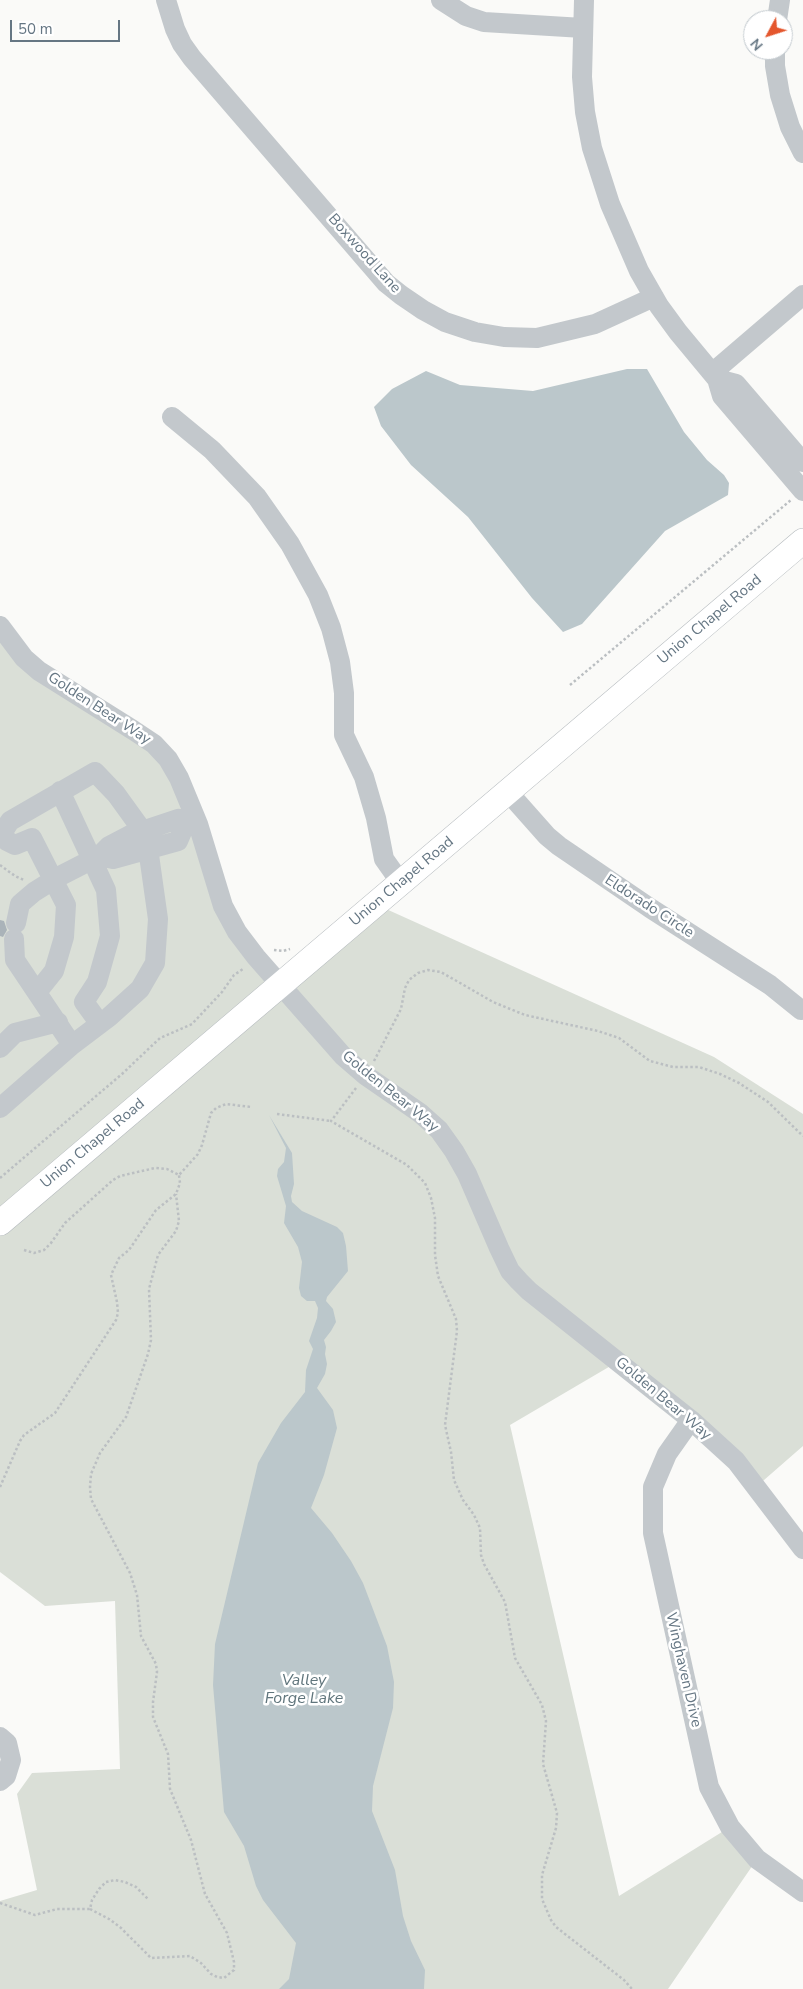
<!DOCTYPE html>
<style>
body{margin:0}
#map{position:relative;width:803px;height:1989px;overflow:hidden;background:#fafaf8;font-family:"Nunito Sans",sans-serif}
canvas{display:block}
.north{position:absolute;left:743px;top:10px;width:50px;height:50px;box-sizing:border-box;background:#fff;border:1px solid #c1c8cd;border-radius:50%;rotate:230deg;font-size:14px;font-weight:700;line-height:20px;text-align:center;color:#657683}
.north::after{content:'';display:block;margin:auto;width:18px;height:22px;background:#e4572e;clip-path:polygon(50% 0,100% 100%,50% 72%,0 100%)}
.scale{position:absolute;left:10px;top:20px;width:110px;height:22px;box-sizing:border-box;border:2px solid #657683;border-top:0;padding-left:6px;font-size:15px;line-height:18px;white-space:nowrap;color:#657683;-webkit-text-stroke:4px #fff;paint-order:stroke}
</style>
<div id="map">
<canvas width="803" height="1989"></canvas>
<div class="north">N</div>
<div class="scale">50 m</div>
</div>
<script>
const g = document.querySelector('canvas').getContext('2d');
g.lineJoin = 'round';
function fill(path, color) { g.fillStyle = color; g.fill(path, 'evenodd'); }
const shape = rows => new Path2D(rows.map(r => 'M' + r).join(''));
function trace(path, color, width, dash) { g.strokeStyle = color; g.lineWidth = width; g.lineCap = dash ? 'butt' : 'round'; g.setLineDash(dash || []); g.stroke(path); }
function write(font, color, halo, rows, align = 'center') {
  g.font = font + ' "Nunito Sans",sans-serif'; g.lineWidth = 5; g.setLineDash([]); g.textBaseline = 'middle'; g.strokeStyle = halo; g.fillStyle = color; for (const [text, x, y, turn = 0] of rows) {
    g.save(); g.translate(x, y); g.rotate((+turn || 0) * Math.PI / 180); g.textAlign = isNaN(turn) ? turn : align; if (halo) g.strokeText(text, 0, 0); g.fillText(text, 0, 0); g.restore();
  }
}
fill(shape([
 [0,632,11,643,154,744,216,886,280,985,375,904,714,1057,803,1114,803,1446,756,1487,619,1361,510,1425,619,1896,730,1827,757,1859,668,1989,0,1989,0,1901,37,1890,17,1794,32,1773,120,1769,115,1601,45,1606,0,1572]
]), '#dadfd7');
fill(shape([
 [627,369,647,369,684,432,707,460,724,475,729,483,728,495,665,531,582,624,563,632,532,598,468,517,411,465,381,426,374,407,392,389,426,371,460,385,533,391],
 [269,1115,292,1153,294,1184,291,1196,292,1202,302,1211,337,1227,343,1233,346,1246,348,1271,327,1297,326,1301,333,1309,336,1322,331,1331,324,1340,326,1347,325,1354,327,1364,325,1374,317,1388,333,1410,337,1428,324,1475,311,1508,332,1533,351,1561,363,1583,387,1646,394,1682,393,1708,373,1786,372,1811,395,1870,403,1916,411,1941,425,1970,424,1989,279,1989,289,1979,296,1943,263,1900,256,1886,244,1846,224,1812,213,1685,215,1644,258,1463,281,1423,305,1392,306,1370,313,1349,309,1341,317,1318,318,1308,315,1301,307,1301,301,1296,299,1288,302,1262,298,1247,284,1223,286,1206,277,1176,278,1169,284,1162,286,1148]
]), '#bbc7cb');
fill(shape([
 [0,920,4,921,7,930,3,937,0,936]
]), '#aab3b9');
const major = shape([
 [0,1223,803,541]
]);
trace(major, '#b5babe', 26);
trace(shape([
 [570,685,791,500],
 [0,865,15,876,24,880],
 [274,950,283,951,290,949],
 [374,1061,401,1009,405,988,409,980,418,973,428,970,441,972,493,1002,525,1015,598,1031,619,1038,650,1061,673,1067,699,1067,720,1074,739,1083,768,1102,803,1136],
 [356,1088,331,1121,407,1165,425,1183,431,1198,435,1218,435,1255,438,1276,456,1319,457,1331,445,1425,451,1452,454,1480,463,1500,474,1515,480,1528,481,1555,484,1564,505,1602,515,1658,542,1705,546,1721,543,1764,557,1813,556,1828,542,1875,542,1899,551,1920,556,1927,624,1980,632,1989],
 [277,1114,331,1121],
 [0,1178,122,1074,160,1038,192,1024,222,992,234,975,243,969],
 [24,1250,34,1253,44,1250,51,1243,65,1223,113,1180,120,1176,155,1168,167,1169,179,1175,198,1154,202,1145,211,1113,216,1108,226,1104,251,1107],
 [0,1487,20,1441,24,1435,55,1413,116,1320,118,1313,117,1302,111,1275,119,1258,129,1250,156,1210,176,1194,180,1183,179,1175],
 [0,1903,35,1915,57,1909,90,1909,92,1900,99,1889,106,1882,115,1880,125,1882,136,1887,149,1900],
 [90,1909,109,1919,121,1928,151,1958,190,1956,201,1963,211,1974,217,1977,224,1978,234,1970,234,1962,227,1933,205,1894,191,1840,170,1789,168,1754,153,1717,153,1702,157,1672,156,1664,141,1636,137,1595,130,1573,91,1499,90,1487,91,1474,100,1453,126,1417,148,1354,151,1340,149,1289,158,1255,176,1231,179,1221,176,1194]
]), '#bbbfc2', 2.5, [2.5, 2.5]);
trace(shape([
 [166,0,175,29,182,44,192,58,386,283,401,295,423,310,445,322,475,332,504,337,537,338,595,324,654,297],
 [441,0,466,16,484,22,583,28],
 [584,0,582,77,585,112,592,148,610,204,639,271,659,306,678,332,717,379,722,396,803,491],
 [777,20,780,0],
 [775,50,775,66,780,95,790,127,803,153],
 [712,373,803,295],
 [717,379,736,384,803,462],
 [172,417,212,450,257,497,290,544,318,595,331,628,340,662,344,693,344,735,364,777,376,818,384,859,401,883],
 [0,626,24,658,39,671,133,730,154,744,168,759,179,778,198,824,223,906,237,932,256,957,343,1056,365,1075,420,1113,439,1130,454,1151,467,1174,499,1248,510,1271,519,1281,529,1291,691,1420,736,1461,803,1549],
 [60,791,106,890,110,936,97,982,84,1002,100,1024],
 [508,792,547,836,559,846,650,908,770,985,801,1010],
 [99,856,113,859,178,841,184,827,196,825],
 [16,923,20,904,34,892,58,877,99,856,109,846,130,835,178,819,184,827],
 [38,991,54,971,64,937,66,905,32,838,15,845,7,841,3,832,10,821,95,772,116,794,142,830,148,848,158,919,155,963,140,989,109,1017,72,1045],
 [0,1048,15,1033,58,1022],
 [0,1108,72,1045,15,960,14,939],
 [691,1420,667,1454,653,1487,653,1533,709,1787,730,1827,757,1859,803,1892],
 [0,1737,7,1743,11,1760,6,1776,0,1781]
]), '#c3c8cc', 20);
trace(major, '#fff', 25);
write('15px', '#657683', '#fff', [
 ["Boxwood Lane",364,254,48],
 ["Union Chapel Road",710,620,-40],
 ["Golden Bear Way",99,709,33],
 ["Union Chapel Road",402,882,-40],
 ["Eldorado Circle",649,907,33],
 ["Golden Bear Way",390,1092,39],
 ["Union Chapel Road",93,1144,-40],
 ["Golden Bear Way",663,1399,40],
 ["Winghaven Drive",683,1670,77]
]);
write('italic 16px', '#60757c', '#fff', [
 ["Valley",304,1681],
 ["Forge Lake",304,1699]
]);
</script>
